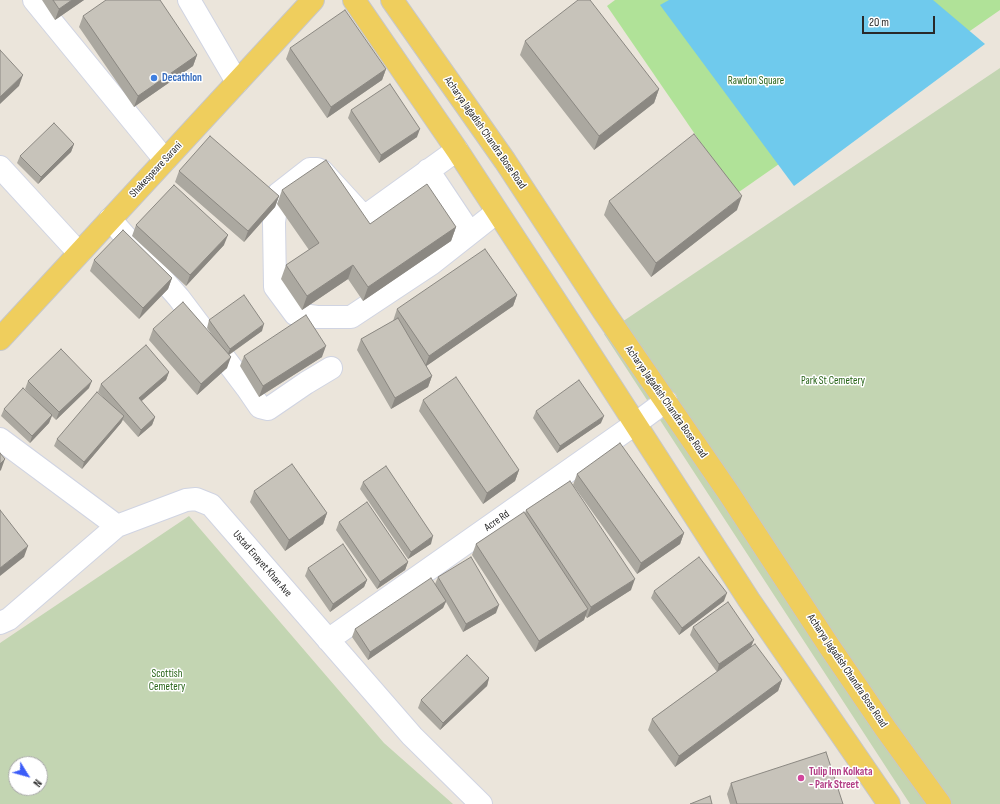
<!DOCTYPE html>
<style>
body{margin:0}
#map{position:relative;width:1000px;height:804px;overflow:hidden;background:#ebe5db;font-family:"Sofia Sans Condensed",sans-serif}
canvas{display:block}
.north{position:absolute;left:8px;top:756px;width:40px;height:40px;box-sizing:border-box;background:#fff;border:1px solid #a9a9a9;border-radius:50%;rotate:127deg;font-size:11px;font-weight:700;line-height:16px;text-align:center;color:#292929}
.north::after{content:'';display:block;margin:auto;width:14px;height:18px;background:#3c5df8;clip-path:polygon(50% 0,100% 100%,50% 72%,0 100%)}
.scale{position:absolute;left:862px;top:16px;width:73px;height:18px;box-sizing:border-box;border:2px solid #292929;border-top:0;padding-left:5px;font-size:12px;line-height:14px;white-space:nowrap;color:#292929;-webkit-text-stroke:3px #fff;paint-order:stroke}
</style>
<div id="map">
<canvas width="1000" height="804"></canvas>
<div class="north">N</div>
<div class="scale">20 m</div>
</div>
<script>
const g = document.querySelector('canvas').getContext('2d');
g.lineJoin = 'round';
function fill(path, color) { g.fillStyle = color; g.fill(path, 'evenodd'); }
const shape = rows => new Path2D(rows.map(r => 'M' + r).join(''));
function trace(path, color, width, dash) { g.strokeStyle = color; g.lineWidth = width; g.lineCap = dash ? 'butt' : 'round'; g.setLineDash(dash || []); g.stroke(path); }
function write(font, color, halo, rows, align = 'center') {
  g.font = font + ' "Sofia Sans Condensed",sans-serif'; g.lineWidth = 3; g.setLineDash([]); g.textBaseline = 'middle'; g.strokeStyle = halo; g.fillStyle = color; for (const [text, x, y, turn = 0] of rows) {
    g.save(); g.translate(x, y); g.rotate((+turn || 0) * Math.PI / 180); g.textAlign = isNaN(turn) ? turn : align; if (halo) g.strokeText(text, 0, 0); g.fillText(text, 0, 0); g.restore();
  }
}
fill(shape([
 [615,0,1000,0,1000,10,736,194,607,6]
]), '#b0e298');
fill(shape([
 [1000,68,1000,804,910,804,604,334],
 [189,516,384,743,453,804,0,804,0,643],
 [16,764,40,764,40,788,16,788]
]), '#c3d5b2');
fill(shape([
 [669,0,933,0,985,44,794,186,660,5]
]), '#6fcaed');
const minor = shape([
 [34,0,165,160],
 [189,0,237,82],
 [457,150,364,217,322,171,317,169,310,169,278,194,274,222,275,287,295,314,317,317,351,317,431,264,497,212],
 [0,167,79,253],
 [428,170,470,233],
 [110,219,179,298,247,388,260,407,268,409,306,383,331,368],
 [0,439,117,526,186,500,196,499,211,505,412,736,481,804],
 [0,623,9,619,117,526],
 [328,640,635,424,666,401]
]);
const major = shape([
 [354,0,457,150,576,332,749,600,889,804],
 [392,0,505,161,604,312,728,492,829,646,885,728,940,804],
 [0,339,313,0]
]);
trace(minor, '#d0d4e2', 24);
trace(major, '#c7c7c7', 24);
trace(minor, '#fff', 22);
trace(major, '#efce5d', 22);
fill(shape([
 [42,0,84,0,55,20],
 [83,16,197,55,193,66,134,107,79,27],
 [525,41,659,89,654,103,594,150,520,55],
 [290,48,386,69,382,80,327,118,286,59],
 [351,110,417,137,379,163,348,118],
 [74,144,71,152,38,184,17,163,20,156],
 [179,171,279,196,275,207,244,242,175,182],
 [282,190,370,224,456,227,451,241,363,301,348,279,302,310,281,279,286,265,309,250,277,204],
 [609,201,737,210,651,277,604,215],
 [136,225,224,245,186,286,132,236],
 [94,260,172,278,168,289,139,319,90,271],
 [517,295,513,306,426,366,432,376,428,387,391,409,357,350,361,339,393,321,397,309],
 [209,320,262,331,229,355,227,368,197,395,149,340,153,329,212,335,207,328],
 [244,356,322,357,259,397,240,366],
 [169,372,166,380,141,401,155,417,152,425,138,437,123,420,121,423,82,469,54,446,57,439,103,397,98,392,101,384],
 [28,381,89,388,56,420,52,416,49,423,30,443,1,416,4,409,45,409,25,389],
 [423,400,519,470,515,481,483,504,419,411],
 [536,411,601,423,557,453,533,418],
 [577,474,684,533,680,544,637,574,573,485],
 [363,482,431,544,408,559,360,489],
 [254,491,327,513,323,524,285,551,250,502],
 [526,510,631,590,587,618,585,616,584,620,535,652,472,555,476,544,525,513],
 [339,522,408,562,405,570,377,589,336,530],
 [308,568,367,580,364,587,330,612,305,576],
 [438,577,496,613,463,632,446,602,443,608,368,660,352,637,355,629,435,584],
 [654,591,724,601,679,635,651,598],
 [693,627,751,646,782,680,778,691,675,767,648,730,652,719,717,672,690,635],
 [489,678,487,686,440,730,418,708,421,700],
 [731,783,843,804,730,804,727,794]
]), '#aba8a0');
fill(shape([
 [72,0,84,0,55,20,59,9],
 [197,55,193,66,134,107,138,96],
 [386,69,382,80,327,118,331,107],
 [23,75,19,86,0,104,0,97],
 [659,89,654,103,594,150,599,136],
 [420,129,417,137,379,163,381,155],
 [74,144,71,152,38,184,41,177],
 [279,196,275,207,244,242,248,231],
 [742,196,737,210,651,277,656,263],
 [456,227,451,241,363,301,368,287],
 [228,235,224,245,186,286,190,275],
 [353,265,348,279,302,310,307,296],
 [172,278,168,289,139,319,143,308],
 [517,295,513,306,425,367,429,356],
 [264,324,262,331,227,356,230,349],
 [326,346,322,357,259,397,263,386],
 [231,357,227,368,197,395,201,384],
 [169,372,166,380,136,406,139,398],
 [432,376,428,387,391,409,395,398],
 [92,381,89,388,56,420,59,412],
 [52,415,49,423,30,443,32,436],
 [124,416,121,423,82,469,84,462],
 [604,416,601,423,557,453,560,446],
 [155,417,152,425,138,437,141,430],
 [5,459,1,470,0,471,0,464],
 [519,470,515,481,483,504,487,493],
 [327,513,323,524,285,551,289,540],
 [684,533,680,544,637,574,641,563],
 [433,536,431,544,408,559,411,552],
 [28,546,24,557,0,576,0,568],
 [408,562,405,570,377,589,380,582],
 [635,579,631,590,587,618,591,607],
 [367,580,364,587,330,612,333,604],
 [727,593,724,601,679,635,682,628],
 [446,601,443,608,368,660,370,652],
 [499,605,496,613,463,632,466,624],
 [588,609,584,620,535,652,539,641],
 [754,640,751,647,717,672,719,664],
 [489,678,487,686,440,730,443,723],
 [782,680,778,691,675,767,679,756]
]), '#8b8882');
const building = shape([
 [53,0,72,0,59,9,53,0],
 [106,0,160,0,197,55,138,96,83,16,106,0],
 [578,0,590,0,659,89,599,136,525,41,578,0],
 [345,10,386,69,331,107,290,48,345,10],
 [0,50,23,75,0,97,0,50],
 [390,84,420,129,381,155,351,110,390,84],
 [54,123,74,144,41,177,20,156,54,123],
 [694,134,742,196,656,263,609,201,694,134],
 [210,136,279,196,248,231,179,171,210,136],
 [326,160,370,224,427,184,456,227,368,287,353,265,307,296,286,265,319,243,282,190,326,160],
 [174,185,228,235,190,275,136,225,174,185],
 [123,230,172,278,143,308,94,260,123,230],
 [485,249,517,295,429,356,397,309,485,249],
 [244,295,264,324,230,349,209,320,244,295],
 [183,302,231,357,201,384,153,329,183,302],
 [306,315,326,346,263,386,244,356,306,315],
 [398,318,432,376,395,398,361,339,398,318],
 [146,345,169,372,139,398,155,417,141,430,101,384,146,345],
 [61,349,92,381,59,412,28,381,61,349],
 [456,377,519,470,487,493,423,400,456,377],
 [579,380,604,416,560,446,536,411,579,380],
 [23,388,52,415,32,436,4,409,23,388],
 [97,392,124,416,84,462,57,439,97,392],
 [620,443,684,533,641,563,577,474,620,443],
 [0,453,5,459,0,464,0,453],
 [292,464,327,513,289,540,254,491,292,464],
 [386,466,433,536,411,552,363,482,386,466],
 [570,481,635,579,591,607,526,510,570,481],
 [367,502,408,562,380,582,339,522,367,502],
 [0,510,28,546,0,568,0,510],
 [524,512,588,609,539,641,476,544,524,512],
 [343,544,367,580,333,604,308,568,343,544],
 [471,557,499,605,466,624,438,577,471,557],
 [699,557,727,593,682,628,654,591,699,557],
 [431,578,446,601,370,652,355,629,431,578],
 [728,602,754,640,719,664,693,627,728,602],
 [755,644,782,680,679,756,652,719,755,644],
 [467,655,489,678,443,723,421,700,467,655],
 [826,752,843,804,737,804,731,783,826,752],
 [710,796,712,804,690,804,710,796]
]);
fill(building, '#c7c3ba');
trace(building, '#8b8882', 1);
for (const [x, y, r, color] of [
 [154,78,4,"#3f7fe0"],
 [801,778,4,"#d1479c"]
]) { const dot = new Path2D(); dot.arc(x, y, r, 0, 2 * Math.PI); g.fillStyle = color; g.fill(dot); trace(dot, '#fff', 1.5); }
write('bold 11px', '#366cbe', '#fff', [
 ["Decathlon",162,78]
], 'left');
write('11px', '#29651a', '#fff', [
 ["Rawdon Square",756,81],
 ["Park St Cemetery",833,381],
 ["Scottish",167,674],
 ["Cemetery",167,687]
]);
write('11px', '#292929', '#fff', [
 ["Acharya Jagadish Chandra Bose Road",485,133,55],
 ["Shakespeare Sarani",156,170,-47],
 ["Acharya Jagadish Chandra Bose Road",666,402,55],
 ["Acre Rd",497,521,-35],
 ["Ustad Enayet Khan Ave",262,564,49],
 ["Acharya Jagadish Chandra Bose Road",847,671,56]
]);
write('bold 11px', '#b23c85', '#fff', [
 ["Tulip Inn Kolkata",809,772],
 ["- Park Street",809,785]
], 'left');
</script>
